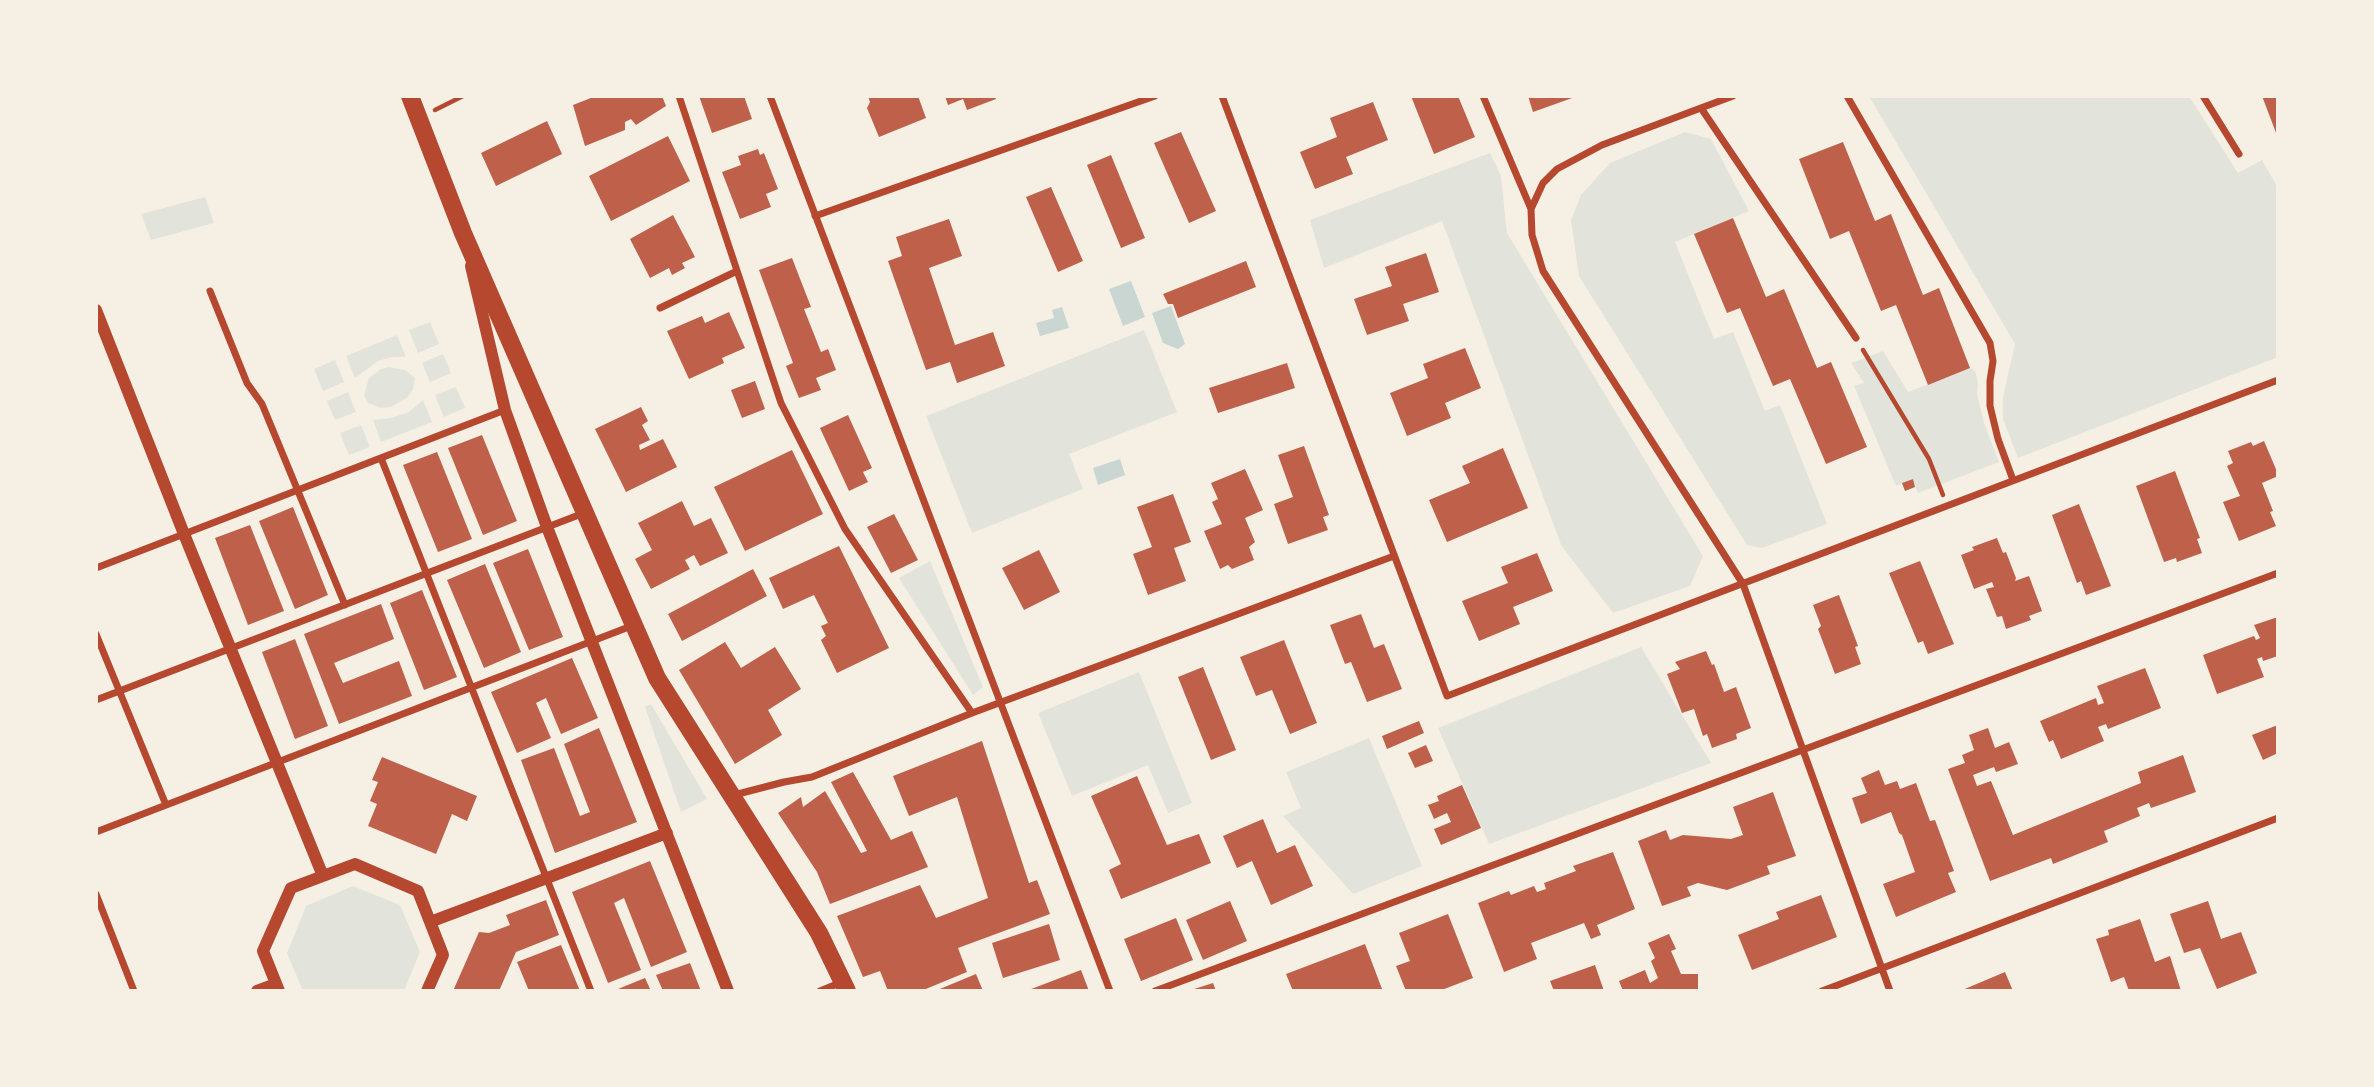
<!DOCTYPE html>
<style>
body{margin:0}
#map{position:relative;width:2374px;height:1087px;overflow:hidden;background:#f6efe4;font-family:"Nunito Sans",sans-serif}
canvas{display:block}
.frame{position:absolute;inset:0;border:98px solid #f6efe4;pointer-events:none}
</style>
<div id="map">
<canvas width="2374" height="1087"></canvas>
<div class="frame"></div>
</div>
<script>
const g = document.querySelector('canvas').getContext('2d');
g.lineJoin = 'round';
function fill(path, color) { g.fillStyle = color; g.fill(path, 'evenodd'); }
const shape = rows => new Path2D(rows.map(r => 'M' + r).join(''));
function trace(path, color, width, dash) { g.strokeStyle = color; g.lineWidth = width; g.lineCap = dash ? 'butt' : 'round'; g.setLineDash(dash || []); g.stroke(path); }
fill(shape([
 [1869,96,2189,96,2238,173,2262,160,2278,188,2278,357,2018,458,2003,419,2003,397,2015,344],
 [1685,132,1711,139,1749,211,1675,242,1714,339,1733,332,1765,411,1780,405,1827,524,1762,548,1747,545,1579,276,1571,220,1581,195,1610,163],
 [1490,153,1501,176,1507,233,1703,556,1690,586,1613,613,1561,545,1442,221,1324,268,1310,220],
 [205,197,214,223,151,240,141,214],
 [430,322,439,344,418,353,409,330],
 [1144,330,1177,412,1069,454,1083,489,972,533,926,416],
 [397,335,406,357,392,357,378,361,355,378,346,356],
 [1883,351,1908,392,1970,368,1975,371,1978,383,1977,394,1984,423,1999,462,1918,493,1912,479,1896,486,1854,386,1864,383,1851,363],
 [443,354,451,373,430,382,422,363],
 [335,360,344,382,323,391,314,369],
 [389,367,405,370,415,378,413,389,408,397,391,407,381,408,368,403,364,395,369,378,381,369],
 [456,387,465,408,444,417,435,395],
 [348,392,356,412,335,420,327,401],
 [423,400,432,422,381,442,373,420,391,418,409,412],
 [361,425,370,447,349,455,340,433],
 [930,561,983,687,973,695,899,578],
 [1641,647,1711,763,1489,844,1438,728],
 [1139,672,1192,803,1168,813,1148,765,1072,796,1038,713],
 [651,704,707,799,681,812,645,707],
 [1369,738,1422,866,1353,894,1283,816,1301,808,1286,772],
 [353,886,400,905,420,952,404,991,303,991,287,953,306,906]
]), '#e2e4dc');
fill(shape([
 [1131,281,1145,317,1123,326,1109,289],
 [1171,306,1185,344,1178,349,1163,343,1152,313],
 [1062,307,1069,328,1040,336,1036,323,1054,318,1052,310],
 [1120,459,1125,475,1098,485,1093,468]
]), '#c9d6d2');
fill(shape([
 [596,96,662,96,666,106,636,125,631,119,625,122,625,130,585,146,573,105],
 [699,96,744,96,752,119,712,133],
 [868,96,918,96,926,118,879,137,867,108,870,102],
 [945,96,995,96,996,99,967,110,963,99,948,105],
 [1411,96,1458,96,1475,137,1434,154],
 [1528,96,1575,96,1575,97,1533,112],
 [2262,96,2278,96,2278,138],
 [1373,102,1388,140,1346,157,1353,174,1315,189,1300,152,1337,137,1330,118],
 [547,121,562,154,496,186,481,153],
 [1181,132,1216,211,1189,223,1154,143],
 [668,136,690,181,611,221,589,176],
 [1843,142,1875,221,1891,214,1923,295,1939,288,1970,368,1928,385,1896,305,1881,311,1849,231,1830,239,1799,159],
 [758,149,760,155,764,153,778,189,766,194,771,207,740,219,722,172,741,165,738,156],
 [1111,155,1145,238,1121,248,1087,165],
 [1051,187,1083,261,1058,272,1026,197],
 [673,215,695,257,682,263,685,268,672,275,669,268,650,278,630,239],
 [1733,218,1766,297,1784,289,1817,368,1831,362,1867,447,1826,464,1790,379,1773,386,1740,308,1727,313,1694,234],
 [949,219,962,256,929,268,955,345,993,332,1005,366,957,383,950,362,926,370,888,261,902,256,896,237],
 [1426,253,1439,292,1403,304,1409,321,1367,335,1354,299,1392,286,1385,267],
 [792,258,811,307,804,309,821,352,828,349,836,370,816,378,821,390,799,398,786,366,793,363,759,270],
 [1246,261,1256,287,1178,318,1173,304,1168,304,1163,294],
 [729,312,745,348,722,358,724,363,689,379,667,331,702,316,705,323],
 [1465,348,1481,388,1445,403,1451,418,1407,436,1390,393,1428,378,1423,364],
 [1287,363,1295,388,1218,413,1209,388],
 [755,381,765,409,742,418,731,390],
 [641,407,648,421,642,425,650,440,639,445,640,450,663,439,677,467,626,492,595,429],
 [848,415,872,468,863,472,868,482,849,491,820,428],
 [482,435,517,521,483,535,448,448],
 [2264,441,2278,474,2278,476,2262,483,2273,511,2270,512,2276,526,2239,541,2223,502,2240,496,2227,466,2233,463,2228,451,2251,442,2253,446],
 [1304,446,1329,515,1323,517,1328,530,1288,544,1274,504,1293,497,1278,455],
 [1503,448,1528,508,1447,542,1429,500,1470,483,1462,466],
 [792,450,823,514,745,551,714,487],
 [437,452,472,539,438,552,403,465],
 [1245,469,1263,510,1245,518,1255,542,1249,547,1254,560,1232,569,1228,565,1220,569,1204,531,1222,524,1212,502,1218,499,1211,483],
 [2175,471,2200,538,2197,539,2202,553,2177,562,2176,558,2164,562,2136,486],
 [1913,479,1915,487,1905,491,1902,483],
 [1173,494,1191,542,1174,548,1186,581,1148,595,1133,554,1152,547,1137,507],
 [682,501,694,526,711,518,728,553,700,566,694,555,685,560,690,569,651,589,635,559,652,550,638,523],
 [2079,504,2111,586,2086,595,2081,581,2077,583,2052,515],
 [293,507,328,595,295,609,259,521],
 [894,514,918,560,891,573,867,527],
 [250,525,284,611,248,625,215,538],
 [1997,538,2003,553,2006,552,2016,578,2015,581,2029,576,2042,611,2029,616,2031,620,2006,629,2002,616,1997,617,1986,589,1994,587,1992,582,1974,589,1961,555,1974,550,1972,547],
 [839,546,889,648,837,673,821,640,826,636,821,626,828,623,814,595,783,609,769,578],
 [528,549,563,637,529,650,493,563],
 [1039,550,1060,592,1024,610,1002,568],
 [1537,553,1553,591,1513,607,1520,624,1479,641,1462,601,1508,583,1501,567],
 [1920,561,1954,644,1928,654,1923,641,1918,643,1889,573],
 [485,564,521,652,484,668,447,580],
 [753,569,767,596,682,641,668,614],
 [422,590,457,677,424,690,390,603],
 [1839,595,1858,646,1855,647,1861,664,1835,674,1818,629,1821,626,1813,605],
 [381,604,394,639,334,663,343,683,399,661,412,696,339,724,304,634],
 [1361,614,1374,648,1384,644,1402,689,1367,702,1351,662,1345,664,1330,625],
 [2278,617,2278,656,2263,661,2262,657,2257,659,2264,677,2217,694,2203,655,2254,636,2256,640,2260,638,2254,625],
 [295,639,328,726,295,739,262,652],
 [1284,640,1317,723,1290,734,1272,690,1256,696,1240,657],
 [725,642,741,668,775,647,801,689,768,710,782,735,735,764,679,670],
 [1706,651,1712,665,1714,664,1724,692,1736,687,1751,728,1736,734,1737,739,1712,748,1707,734,1703,736,1694,709,1682,713,1667,674,1680,669,1675,662],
 [572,658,598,718,561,734,546,698,536,703,551,738,517,753,491,692],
 [1203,667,1236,750,1211,760,1178,677],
 [2145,668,2161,708,2108,729,2106,724,2098,727,2104,741,2061,759,2053,740,2049,742,2040,721,2096,698,2098,705,2104,703,2097,686],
 [1419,721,1424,733,1387,749,1382,736],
 [2278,725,2278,753,2263,760,2252,735],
 [599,728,637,822,555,853,521,760,554,748,580,816,590,812,564,744],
 [1988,728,1995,748,2009,742,2018,764,1996,772,1994,767,1973,775,1977,786,1991,781,2013,835,2141,783,2138,772,2183,755,2196,792,2151,808,2149,803,2137,808,2140,816,2104,831,2108,842,2053,864,2051,858,1990,881,1948,769,1965,763,1962,755,1974,750,1969,735],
 [982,741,1029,883,1037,880,1050,914,958,948,967,972,921,991,888,991,880,971,863,977,837,916,920,885,936,918,988,898,957,797,909,816,893,776],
 [1426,745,1433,761,1415,768,1408,753],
 [382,757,477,796,467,821,452,814,436,854,368,826,377,804,370,801,378,782,372,780],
 [1879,770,1885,785,1897,781,1900,789,1916,783,1930,821,1935,820,1954,871,1948,873,1956,892,1896,917,1883,884,1915,872,1902,835,1899,833,1891,812,1861,824,1852,798,1867,793,1861,778],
 [853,772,891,840,912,831,928,867,830,904,817,872,778,813,801,797,803,807,825,791,861,853,867,851,831,782],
 [1137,776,1167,845,1199,834,1211,863,1121,899,1109,870,1121,864,1091,796],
 [1462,785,1481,828,1441,845,1434,829,1451,822,1447,813,1434,819,1428,805,1439,801,1437,796],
 [1773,792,1796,856,1767,866,1770,874,1727,890,1698,883,1687,887,1691,896,1662,906,1638,841,1666,830,1670,840,1683,835,1731,839,1743,835,1733,807],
 [1263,819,1277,853,1295,845,1313,886,1271,905,1252,861,1237,868,1223,836],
 [1613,852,1635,909,1597,925,1601,935,1591,939,1584,923,1531,943,1537,959,1504,972,1478,903,1509,891,1511,895,1534,886,1537,892,1546,889,1544,883,1576,871,1573,866],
 [650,861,687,952,651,967,624,898,614,903,641,970,608,983,572,892],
 [1821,895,1837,937,1752,970,1738,935,1779,919,1776,912],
 [546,900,559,935,516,952,499,991,453,991,479,932,489,933,510,925,506,915],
 [1230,901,1247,941,1203,960,1186,920],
 [2208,901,2221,939,2241,932,2257,973,2217,989,2200,948,2184,953,2170,914],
 [1448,914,1473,978,1439,991,1406,991,1396,966,1410,961,1399,933],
 [1176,918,1193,960,1141,981,1124,939],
 [2140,919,2155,962,2170,956,2181,991,2129,991,2124,977,2111,982,2096,939,2109,935,2108,930],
 [1049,924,1060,960,1003,978,992,943],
 [1669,934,1676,949,1671,951,1681,974,1698,974,1698,991,1623,991,1619,981,1645,970,1650,983,1658,978,1651,961,1655,958,1648,943],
 [1365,944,1382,989,1376,991,1293,991,1286,974],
 [561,945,580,991,529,991,517,962],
 [690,963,701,991,663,991,656,975],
 [1595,965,1604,991,1554,991,1550,981],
 [1081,970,1089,991,1026,991],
 [2005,972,2013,991,1960,991],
 [976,974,983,991,935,991],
 [645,978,651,991,613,991],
 [1213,983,1216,991,1191,991,1191,990]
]), '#bf614a');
trace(shape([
 [435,110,463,96],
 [1863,350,1929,459,1943,495]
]), '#b5482f', 4.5);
trace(shape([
 [679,96,781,403,845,529,972,713],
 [770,96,1110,991],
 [1222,96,1447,696,2278,380],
 [1483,96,1531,209,1532,235,1543,271,1743,584,1890,991],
 [1847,96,1990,343,1993,361,1990,381,1990,406,1998,439,2013,480],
 [2203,96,2239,154],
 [1701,108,1856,338],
 [1531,209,1543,183,1557,169,1602,145,1733,96],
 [815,216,1155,96],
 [210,291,247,383,262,404,345,605],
 [660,308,737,271],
 [381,458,591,991],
 [96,568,505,410],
 [96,634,166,805],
 [96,700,584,513],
 [734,795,784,782,812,777,972,713,1394,556],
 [96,832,634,625],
 [96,894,134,991],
 [820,991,842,982],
 [1155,991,2278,573],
 [1822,991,2278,818]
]), '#b5482f', 7);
trace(shape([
 [471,266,505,410,547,527,728,991],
 [96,310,184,534,323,876],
 [430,922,667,833],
 [257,991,276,984],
 [279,991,263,951,291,888,355,864,418,891,443,955,427,991]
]), '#b5482f', 12);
trace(shape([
 [410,96,463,233,657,678,819,933,847,991]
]), '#b5482f', 18);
</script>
